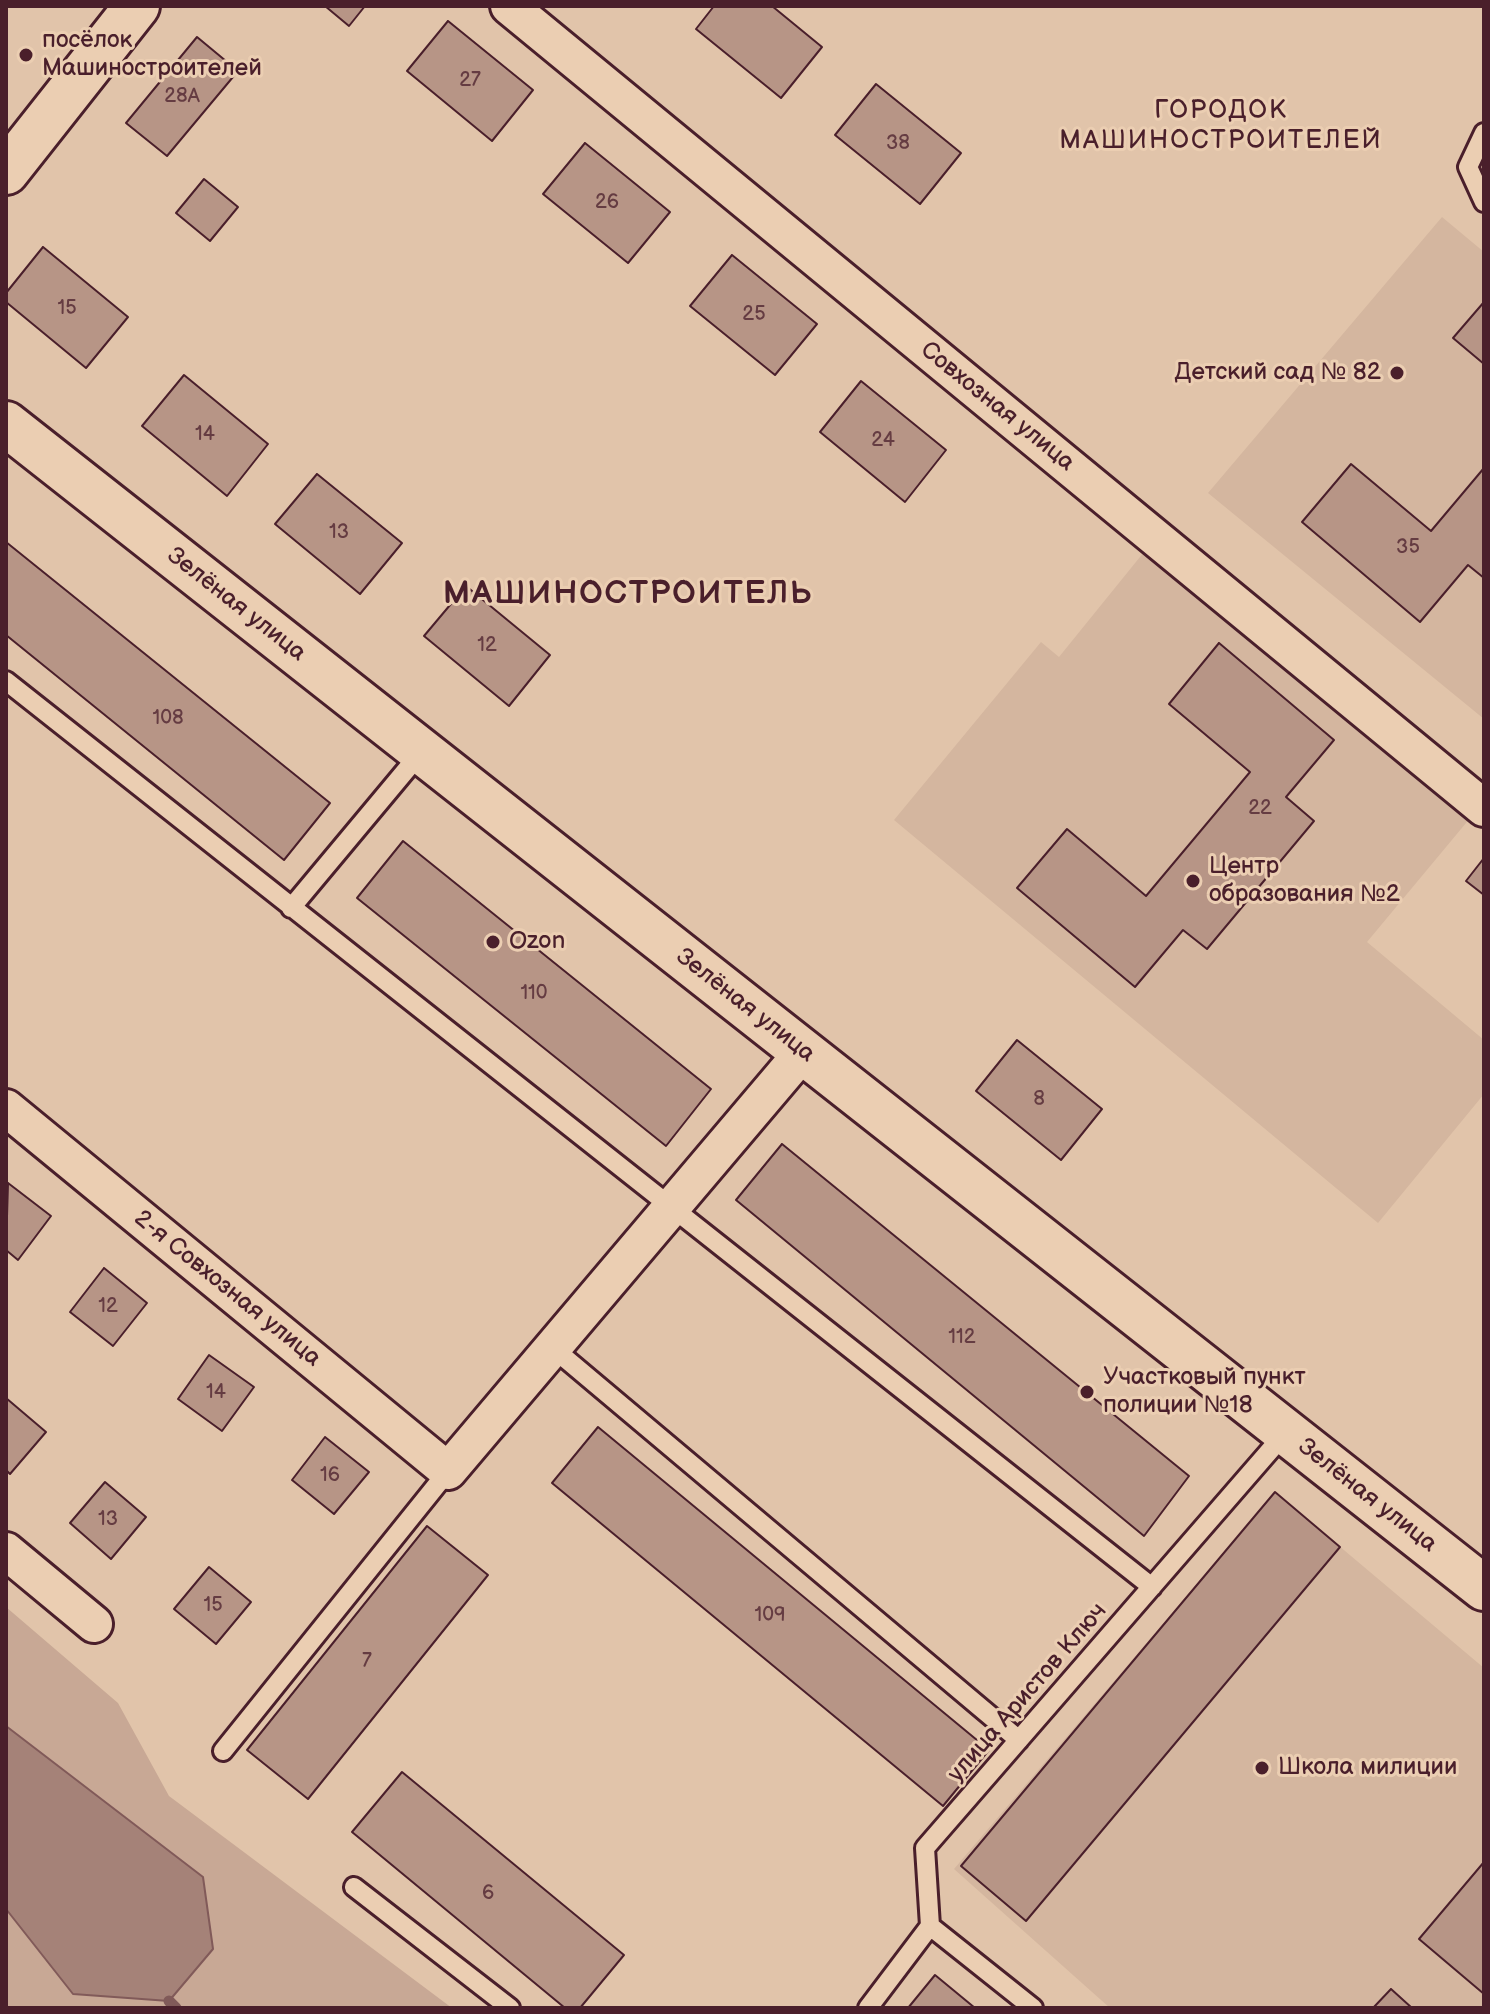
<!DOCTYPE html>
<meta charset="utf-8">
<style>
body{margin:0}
#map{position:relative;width:1490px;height:2014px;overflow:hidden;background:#e1c4aa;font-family:"Balsamiq Sans",sans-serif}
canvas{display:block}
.frame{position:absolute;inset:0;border:8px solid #4a1f2b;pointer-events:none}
</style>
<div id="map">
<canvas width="1490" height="2014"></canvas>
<div class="frame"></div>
</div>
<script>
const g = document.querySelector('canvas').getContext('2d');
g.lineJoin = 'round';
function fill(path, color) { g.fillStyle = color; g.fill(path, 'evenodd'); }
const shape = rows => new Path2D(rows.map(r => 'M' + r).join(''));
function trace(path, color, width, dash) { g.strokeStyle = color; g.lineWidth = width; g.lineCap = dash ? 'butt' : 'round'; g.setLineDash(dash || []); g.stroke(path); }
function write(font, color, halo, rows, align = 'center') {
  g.font = font + ' "Balsamiq Sans",sans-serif'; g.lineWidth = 6; g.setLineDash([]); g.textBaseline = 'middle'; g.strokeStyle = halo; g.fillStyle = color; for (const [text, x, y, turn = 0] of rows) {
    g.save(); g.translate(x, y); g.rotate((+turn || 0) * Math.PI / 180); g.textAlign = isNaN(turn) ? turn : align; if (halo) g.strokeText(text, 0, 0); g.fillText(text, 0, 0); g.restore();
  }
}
fill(shape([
 [1442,217,1484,252,1484,719,1208,493],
 [1144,552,1471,817,1367,942,1484,1040,1484,1094,1378,1223,894,820,1041,642,1059,657],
 [1275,1492,1484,1668,1484,2008,1110,2008,954,1869]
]), '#d4b69f');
fill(shape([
 [6,1607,118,1703,169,1796,452,2008,6,2008]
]), '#c8a895');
const water = shape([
 [6,1726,203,1877,213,1949,169,2001,73,1994,6,1909,6,1726]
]);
fill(water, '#a58278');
trace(water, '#815a59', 2);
trace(shape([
 [169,2001,176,2008]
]), '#815a59', 11);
const building = shape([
 [325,6,365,6,349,26,325,6],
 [714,6,772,6,822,47,781,98,696,29,714,6],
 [448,21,533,90,492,141,407,71,448,21],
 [197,37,238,71,167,156,126,123,197,37],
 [876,84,961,153,920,204,835,135,876,84],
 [585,143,670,212,628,263,543,194,585,143],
 [204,179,238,207,210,241,176,213,204,179],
 [43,247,128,317,86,368,6,302,6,293,43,247],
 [732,255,817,324,775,375,690,306,732,255],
 [1484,302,1484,364,1453,338,1484,302],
 [184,375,268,444,227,496,142,426,184,375],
 [861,381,946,450,905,502,820,432,861,381],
 [1351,464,1431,531,1484,468,1484,578,1468,565,1420,622,1302,522,1351,464],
 [317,474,402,543,360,594,275,524,317,474],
 [6,542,330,803,284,860,6,635,6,542],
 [466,586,550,655,509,706,424,636,466,586],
 [1219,643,1334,740,1286,797,1314,821,1207,949,1183,930,1135,987,1017,888,1067,829,1146,896,1250,772,1169,704,1219,643],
 [403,841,711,1089,666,1146,357,898,403,841],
 [1484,858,1484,895,1466,881,1484,858],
 [1017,1040,1102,1109,1061,1160,976,1091,1017,1040],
 [782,1144,1189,1476,1144,1536,736,1200,782,1144],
 [8,1183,51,1216,18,1260,6,1250,8,1183],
 [104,1268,147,1303,113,1346,70,1312,104,1268],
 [209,1355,254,1387,222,1431,178,1399,209,1355],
 [6,1398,46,1432,10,1474,6,1470,6,1398],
 [598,1427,989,1750,943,1806,552,1483,598,1427],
 [325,1437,369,1472,334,1514,292,1480,325,1437],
 [105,1482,146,1517,111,1559,70,1523,105,1482],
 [1275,1492,1340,1547,1026,1921,961,1866,1275,1492],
 [427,1526,488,1575,308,1799,247,1750,427,1526],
 [209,1567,251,1602,216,1644,174,1609,209,1567],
 [402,1772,624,1955,580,2008,565,2008,352,1832,402,1772],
 [1484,1862,1484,1994,1419,1939,1484,1862],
 [935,1975,975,2008,908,2008,935,1975],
 [1391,1989,1412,2008,1373,2008,1391,1989]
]);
fill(building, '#b79586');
trace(building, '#4a1f2b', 2);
const service = shape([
 [1484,133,1468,167,1484,202],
 [6,681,1152,1587],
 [291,908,422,751],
 [553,1348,1019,1740],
 [223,1751,448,1471],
 [354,1887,510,2008],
 [930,1926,1033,2008],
 [868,2008,930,1926,925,1848,1286,1432]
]);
const minor = shape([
 [509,6,1484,808],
 [6,1108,448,1471,803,1052],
 [6,1551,94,1624]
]);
const tertiary = shape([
 [6,172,137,6],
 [6,424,1484,1588]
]);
trace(service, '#4a1f2b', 24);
trace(minor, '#4a1f2b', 42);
trace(tertiary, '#4a1f2b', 50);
trace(service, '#ebceb2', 18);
trace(minor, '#ebceb2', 36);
trace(tertiary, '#ebceb2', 44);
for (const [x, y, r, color] of [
 [26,55,8,"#4a1f2b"],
 [1397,373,8,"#4a1f2b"],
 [1193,881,8,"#4a1f2b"],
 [493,942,8,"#4a1f2b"],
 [1087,1392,8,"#4a1f2b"],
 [1262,1768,8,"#4a1f2b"]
]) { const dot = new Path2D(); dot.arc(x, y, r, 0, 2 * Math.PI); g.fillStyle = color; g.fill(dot); trace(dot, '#ebceb2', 3); }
write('20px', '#653c42', null, [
 ["27",470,81],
 ["28А",182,97],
 ["38",898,144],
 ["26",607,203],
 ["15",67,309],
 ["25",754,315],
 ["14",205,435],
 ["24",883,441],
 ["13",339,533],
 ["35",1408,548],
 ["12",487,646],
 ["108",168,719],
 ["22",1260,809],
 ["110",534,994],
 ["8",1039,1100],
 ["12",108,1307],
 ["112",962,1338],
 ["14",216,1393],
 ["16",330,1476],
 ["13",108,1520],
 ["15",213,1606],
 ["109",770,1616],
 ["7",367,1662],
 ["6",488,1894]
]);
write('24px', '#4a1f2b', '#ebceb2', [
 ["посёлок",42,41],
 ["Машиностроителей",42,69],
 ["Детский сад № 82",1381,373,"right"],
 ["Центр",1209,867],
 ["образования №2",1209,895],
 ["Ozon",509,942],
 ["Участковый пункт",1103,1378],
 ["полиции №18",1103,1406],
 ["Школа милиции",1278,1768]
], 'left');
write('24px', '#4a1f2b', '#ebceb2', [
 ["Совхозная улица",997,407,39],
 ["Зелёная улица",236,605,38],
 ["Зелёная улица",745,1006,38],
 ["2-я Совхозная улица",227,1289,39],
 ["Зелёная улица",1367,1496,38],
 ["улица Аристов Ключ",1028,1693,-49]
]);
g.letterSpacing = '2px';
write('26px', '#4a1f2b', '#ebceb2', [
 ["ГОРОДОК",1221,111],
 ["МАШИНОСТРОИТЕЛЕЙ",1221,141]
]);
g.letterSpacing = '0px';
g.letterSpacing = '2px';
write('bold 32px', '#4a1f2b', '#ebceb2', [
 ["МАШИНОСТРОИТЕЛЬ",628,595]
]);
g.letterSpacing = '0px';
</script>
